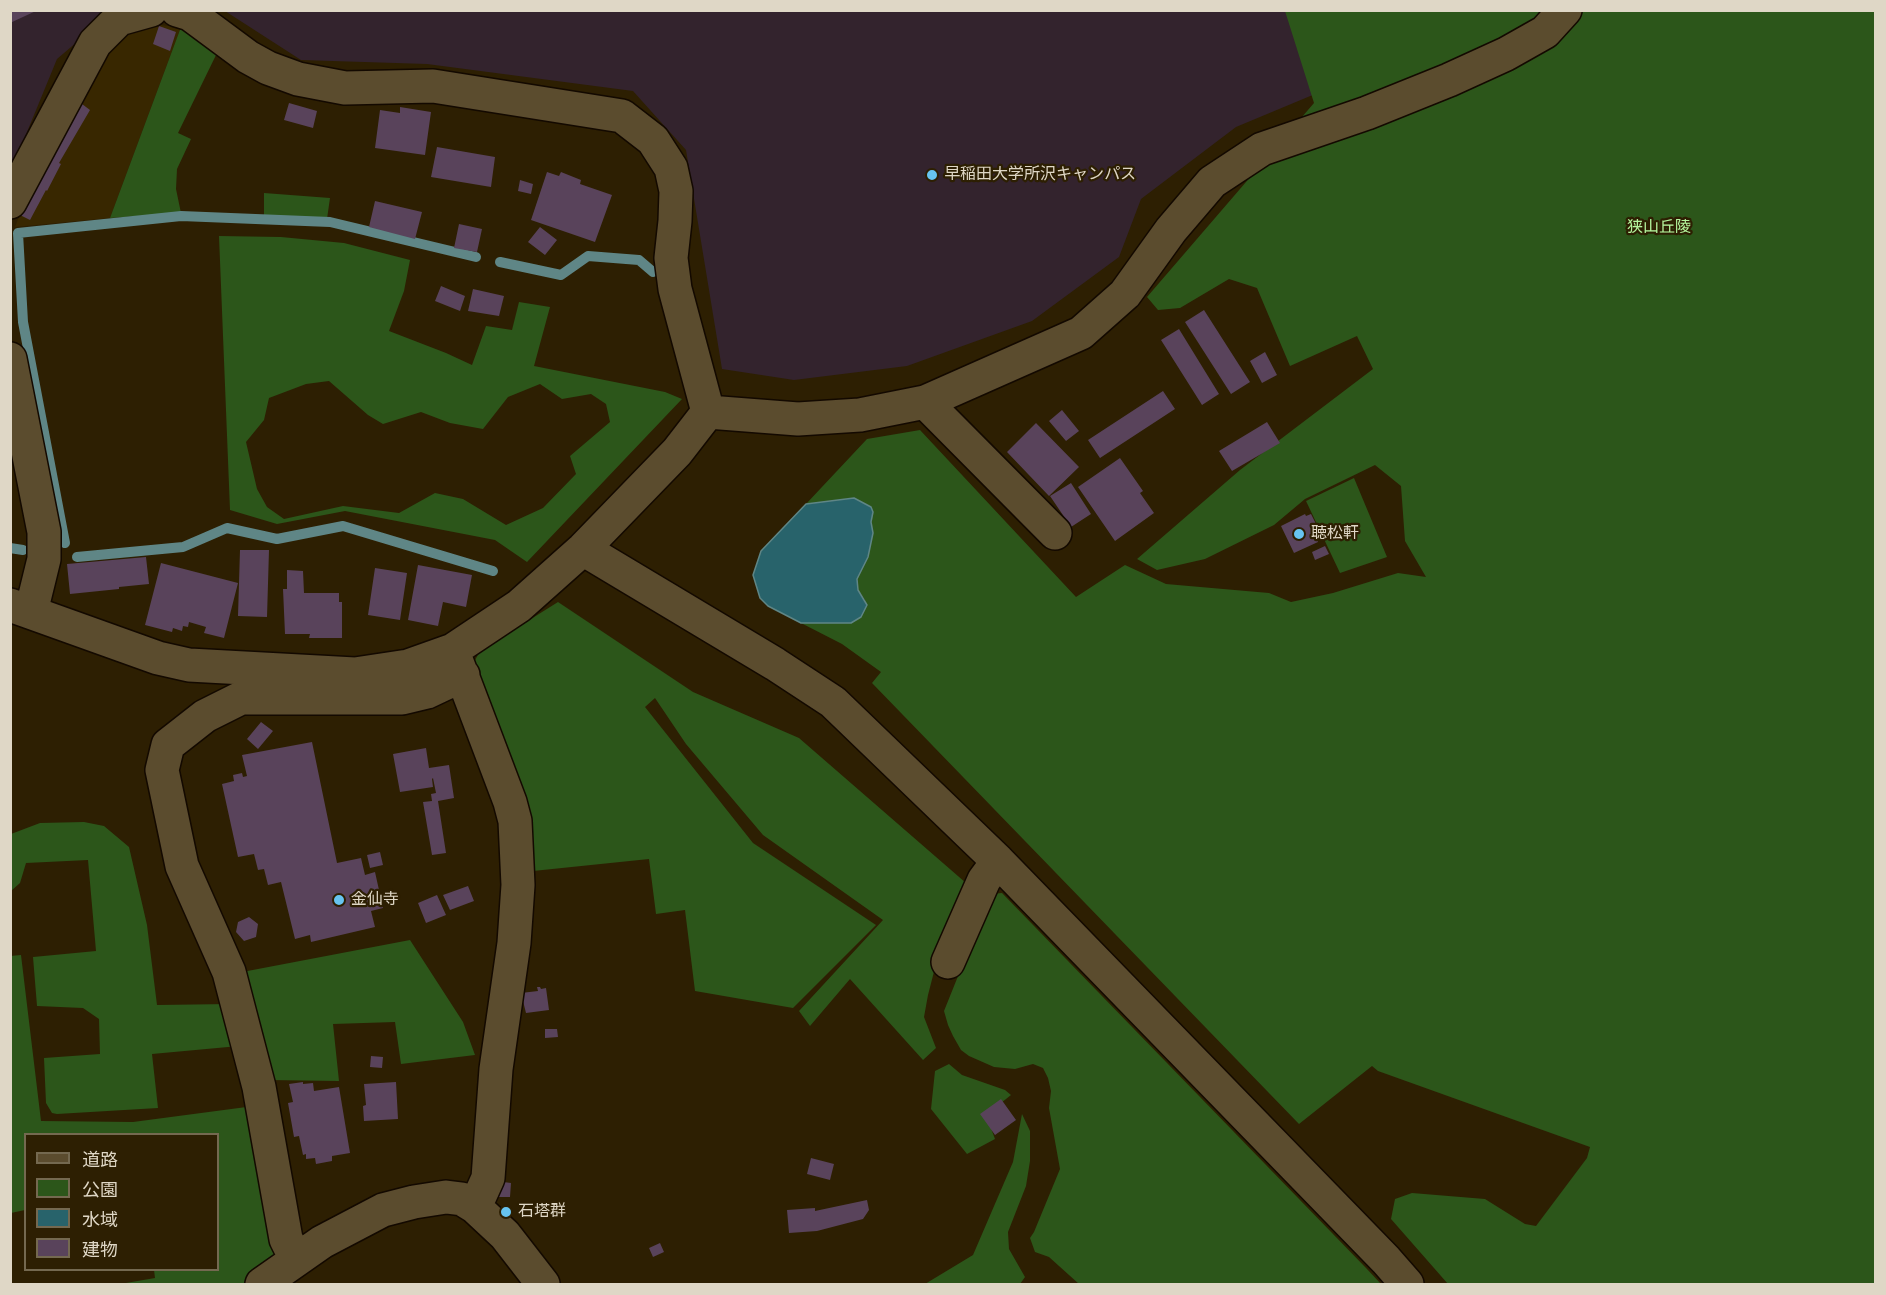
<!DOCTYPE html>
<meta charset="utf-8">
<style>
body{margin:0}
#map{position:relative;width:1886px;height:1295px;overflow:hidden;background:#2d1f02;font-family:"Varela Round","Noto Sans JP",sans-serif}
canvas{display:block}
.frame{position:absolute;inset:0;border:12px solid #dfd7c6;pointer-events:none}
.legend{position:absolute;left:24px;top:1133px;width:195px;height:138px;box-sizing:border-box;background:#2d1f02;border:2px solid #746950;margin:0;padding:8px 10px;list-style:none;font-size:18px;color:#dfd7c6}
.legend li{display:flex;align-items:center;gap:12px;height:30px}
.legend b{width:30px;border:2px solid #746950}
</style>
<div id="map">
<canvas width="1886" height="1295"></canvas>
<div class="frame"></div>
<ul class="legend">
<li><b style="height:8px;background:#5b4c2e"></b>道路</li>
<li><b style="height:16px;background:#2c561a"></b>公園</li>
<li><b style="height:16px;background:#28636b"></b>水域</li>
<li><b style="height:16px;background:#59435b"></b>建物</li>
</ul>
</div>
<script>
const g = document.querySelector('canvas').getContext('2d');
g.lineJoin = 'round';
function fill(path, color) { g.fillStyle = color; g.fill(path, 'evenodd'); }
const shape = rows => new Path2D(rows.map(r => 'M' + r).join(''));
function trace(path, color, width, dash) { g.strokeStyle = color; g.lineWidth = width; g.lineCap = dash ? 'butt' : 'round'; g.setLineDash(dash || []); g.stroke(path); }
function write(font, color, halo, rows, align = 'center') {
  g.font = font + ' "Varela Round","Noto Sans JP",sans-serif'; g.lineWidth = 4.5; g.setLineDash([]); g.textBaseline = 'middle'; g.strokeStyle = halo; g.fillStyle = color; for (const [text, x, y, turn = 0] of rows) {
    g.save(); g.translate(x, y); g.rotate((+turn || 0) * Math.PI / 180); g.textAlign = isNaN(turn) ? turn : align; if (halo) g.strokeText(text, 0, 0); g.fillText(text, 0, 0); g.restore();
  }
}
fill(shape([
 [159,25,181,27,110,218,15,227,20,214,51,155,111,50,123,35]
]), '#382700');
fill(shape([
 [11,11,117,11,112,12,57,59,11,171],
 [225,11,1514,11,1236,127,1141,199,1119,257,1032,321,907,366,794,380,722,369,686,150,633,91,427,64,301,60]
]), '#33232d');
fill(shape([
 [1285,11,1875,11,1875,1284,1448,1284,1391,1219,1395,1199,1412,1193,1485,1199,1525,1224,1536,1226,1587,1158,1590,1147,1378,1071,1372,1066,1299,1124,872,683,881,672,842,644,801,623,851,623,865,600,858,590,857,579,868,557,873,533,871,522,873,512,854,498,806,504,867,439,920,430,1076,597,1125,565,1166,584,1269,593,1291,602,1333,593,1398,573,1426,577,1405,541,1401,486,1375,465,1305,499,1274,525,1205,559,1157,570,1137,559,1240,470,1373,369,1357,336,1290,366,1257,288,1229,279,1180,308,1158,310,1147,297,1314,103],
 [181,27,217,53,178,133,191,139,177,169,176,189,181,213,110,218],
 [264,193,330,198,327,219,264,215],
 [219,236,281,237,344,243,410,260,404,291,389,331,446,353,472,365,486,326,512,330,519,302,550,307,534,366,665,392,682,399,527,562,495,540,345,511,277,524,230,510],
 [329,381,368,415,383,424,421,412,450,423,483,429,508,397,540,384,562,399,591,394,606,404,610,422,570,456,576,474,543,508,506,525,463,499,435,493,399,513,343,506,284,519,267,507,257,489,246,442,264,420,269,398,306,384],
 [1354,478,1387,557,1340,573,1306,501],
 [558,602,693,692,799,738,966,883,937,960,928,995,924,1017,936,1048,923,1060,850,979,810,1026,799,1011,883,920,763,835,686,744,655,698,645,707,753,843,876,925,793,1008,695,991,685,910,656,914,649,859,533,871,473,664,480,651],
 [84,822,104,826,129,847,147,925,157,1005,230,1004,239,1046,152,1054,158,1108,57,1114,52,1113,46,1103,44,1058,100,1054,99,1019,83,1008,37,1006,33,957,96,951,88,860,26,863,20,883,11,891,11,834,40,823],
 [1002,893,1366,1268,1381,1284,1079,1284,1049,1257,1035,1252,1030,1238,1034,1232,1060,1169,1049,1108,1051,1091,1048,1078,1043,1068,1033,1064,1015,1069,994,1067,969,1056,961,1050,953,1036,948,1025,944,1011,991,894],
 [410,940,463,1022,475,1055,401,1064,395,1022,333,1024,339,1081,268,1080,237,973],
 [21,955,41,1121,133,1122,254,1106,284,1258,244,1284,120,1284,155,1278,154,1270,218,1270,218,1134,26,1134,25,1210,11,1213,10,956],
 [949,1064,962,1075,1005,1090,1011,1095,986,1115,995,1139,967,1154,931,1109,935,1071],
 [1022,1114,1030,1131,1030,1161,1026,1186,1008,1232,1009,1249,1025,1277,1020,1284,925,1284,973,1255,1013,1162]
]), '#2c561a');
const water = shape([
 [854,498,871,507,873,512,871,522,873,533,868,557,857,579,858,590,867,605,861,617,851,623,801,623,768,606,760,598,753,575,761,551,806,504,854,498]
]);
fill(water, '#28636b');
trace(water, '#5f8686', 1.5);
trace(shape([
 [500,262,561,275,588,256,639,260,653,272],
 [65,543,23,322,18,233,181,216,330,222,476,257],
 [10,548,23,550],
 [77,557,183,547,227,528,277,539,343,526,493,571]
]), '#5f8686', 10);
fill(shape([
 [10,10,38,10,10,23],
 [159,26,176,32,170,51,153,44],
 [289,103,317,111,313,128,284,120],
 [82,104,90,110,59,163,61,164,47,191,46,190,30,220,20,215,36,184],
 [400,107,431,112,425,155,375,148,380,110,400,113],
 [437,147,495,157,491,187,431,177],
 [547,172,559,176,561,172,581,180,580,184,612,195,595,242,531,220],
 [520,180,533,184,531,194,518,191],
 [375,201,422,212,415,239,369,227],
 [459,224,482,229,477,252,454,248],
 [540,227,557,240,545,255,528,242],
 [441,286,465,296,460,311,435,301],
 [473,289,504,296,499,316,468,311],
 [1204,310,1250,382,1231,394,1185,322],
 [1179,329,1219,394,1202,405,1161,340],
 [1265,352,1277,375,1262,383,1250,361],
 [1163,391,1175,409,1100,458,1088,440],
 [1062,410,1079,431,1066,441,1049,421],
 [1267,422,1280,443,1232,471,1219,451],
 [1036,423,1079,467,1049,496,1007,452],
 [1120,458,1143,491,1140,493,1154,513,1115,541,1078,487],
 [1071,483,1091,514,1071,527,1050,496],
 [1305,514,1306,516,1311,514,1322,536,1317,539,1318,542,1294,553,1281,526],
 [1325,546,1329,554,1315,560,1312,552],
 [240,550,269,550,267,617,238,616],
 [146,557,149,584,119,587,119,589,70,594,67,564],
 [161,563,238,583,224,638,204,633,206,627,189,622,188,627,183,626,182,631,173,628,172,632,145,625],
 [418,565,472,575,466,607,443,602,438,626,408,620],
 [375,568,407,573,400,620,368,615],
 [287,570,303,571,304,593,339,593,339,602,342,602,342,638,309,638,310,634,285,634,283,589,287,589],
 [261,722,273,731,258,749,247,739],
 [312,742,337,863,361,858,365,875,375,872,383,908,371,911,375,927,311,942,310,935,295,939,281,882,268,885,264,869,258,870,254,854,238,857,222,784,234,781,233,775,242,773,243,777,247,776,242,755],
 [426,748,429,768,449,765,454,798,438,801,446,853,432,855,423,802,432,801,431,794,436,793,433,778,432,779,433,787,400,792,393,754],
 [380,852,383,865,370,868,367,855],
 [468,886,474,901,450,910,443,895],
 [437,895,446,915,426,923,418,903],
 [249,917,258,924,256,937,244,941,236,932,238,922],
 [537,987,540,987,541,989,546,988,549,1010,526,1013,521,993,538,991],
 [545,1029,557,1029,558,1037,545,1038],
 [371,1056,383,1057,382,1068,370,1067],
 [303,1082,303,1084,313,1083,314,1091,339,1087,350,1153,332,1156,332,1161,316,1164,315,1158,306,1159,306,1154,303,1155,299,1136,294,1137,288,1103,293,1102,289,1084],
 [396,1082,398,1119,364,1121,363,1106,366,1105,364,1084],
 [1001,1099,1016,1120,995,1135,980,1114],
 [811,1158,834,1164,830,1180,807,1174],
 [496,1181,511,1183,510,1197,495,1197],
 [867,1200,869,1210,863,1219,817,1231,789,1233,787,1210,815,1208,815,1211],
 [660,1243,664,1252,653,1257,649,1248]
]), '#59435b');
const minor = shape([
 [177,10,190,14,248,57,268,68,298,79,345,88,433,86,622,116,653,140,671,168,676,191,675,221,671,258,675,289,708,412],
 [10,202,95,43,119,19,151,10],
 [10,359,44,532,44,559,31,612],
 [925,402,1055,533],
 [708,412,798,419,860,415,925,402,1081,333,1125,294,1171,230,1212,182,1262,149,1367,113,1449,80,1506,54,1545,32,1565,10],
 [583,549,775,664,833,702,998,861,1386,1260,1407,1284],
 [10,605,158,658,189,665,355,674,408,666,453,650,519,606,583,549,677,452,708,412],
 [454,654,510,802,515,821,518,885,514,943,496,1069,488,1178,475,1207],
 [948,962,984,880,998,861],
 [296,1259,286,1239,259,1087,229,972,182,866,162,770,168,745,205,716,241,698,402,698,427,692,463,675],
 [262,1284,322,1242,383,1210,414,1202,446,1197,462,1199,475,1207,505,1235,543,1284]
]);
trace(minor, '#130900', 36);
trace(minor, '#5b4c2e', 33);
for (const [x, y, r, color] of [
 [932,175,6,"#67c4f0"],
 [1299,534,6,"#67c4f0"],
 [339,900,6,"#67c4f0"],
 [506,1212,6,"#67c4f0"]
]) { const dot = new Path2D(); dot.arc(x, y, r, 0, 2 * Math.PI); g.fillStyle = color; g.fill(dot); trace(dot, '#2d1f02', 2); }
write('16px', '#dfd7c6', '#2d1f02', [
 ["早稲田大学所沢キャンパス",944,175],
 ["聴松軒",1311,534],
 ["金仙寺",351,900],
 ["石塔群",518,1212]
], 'left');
write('16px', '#b5f69e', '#2d1f02', [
 ["狭山丘陵",1659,228]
]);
</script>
